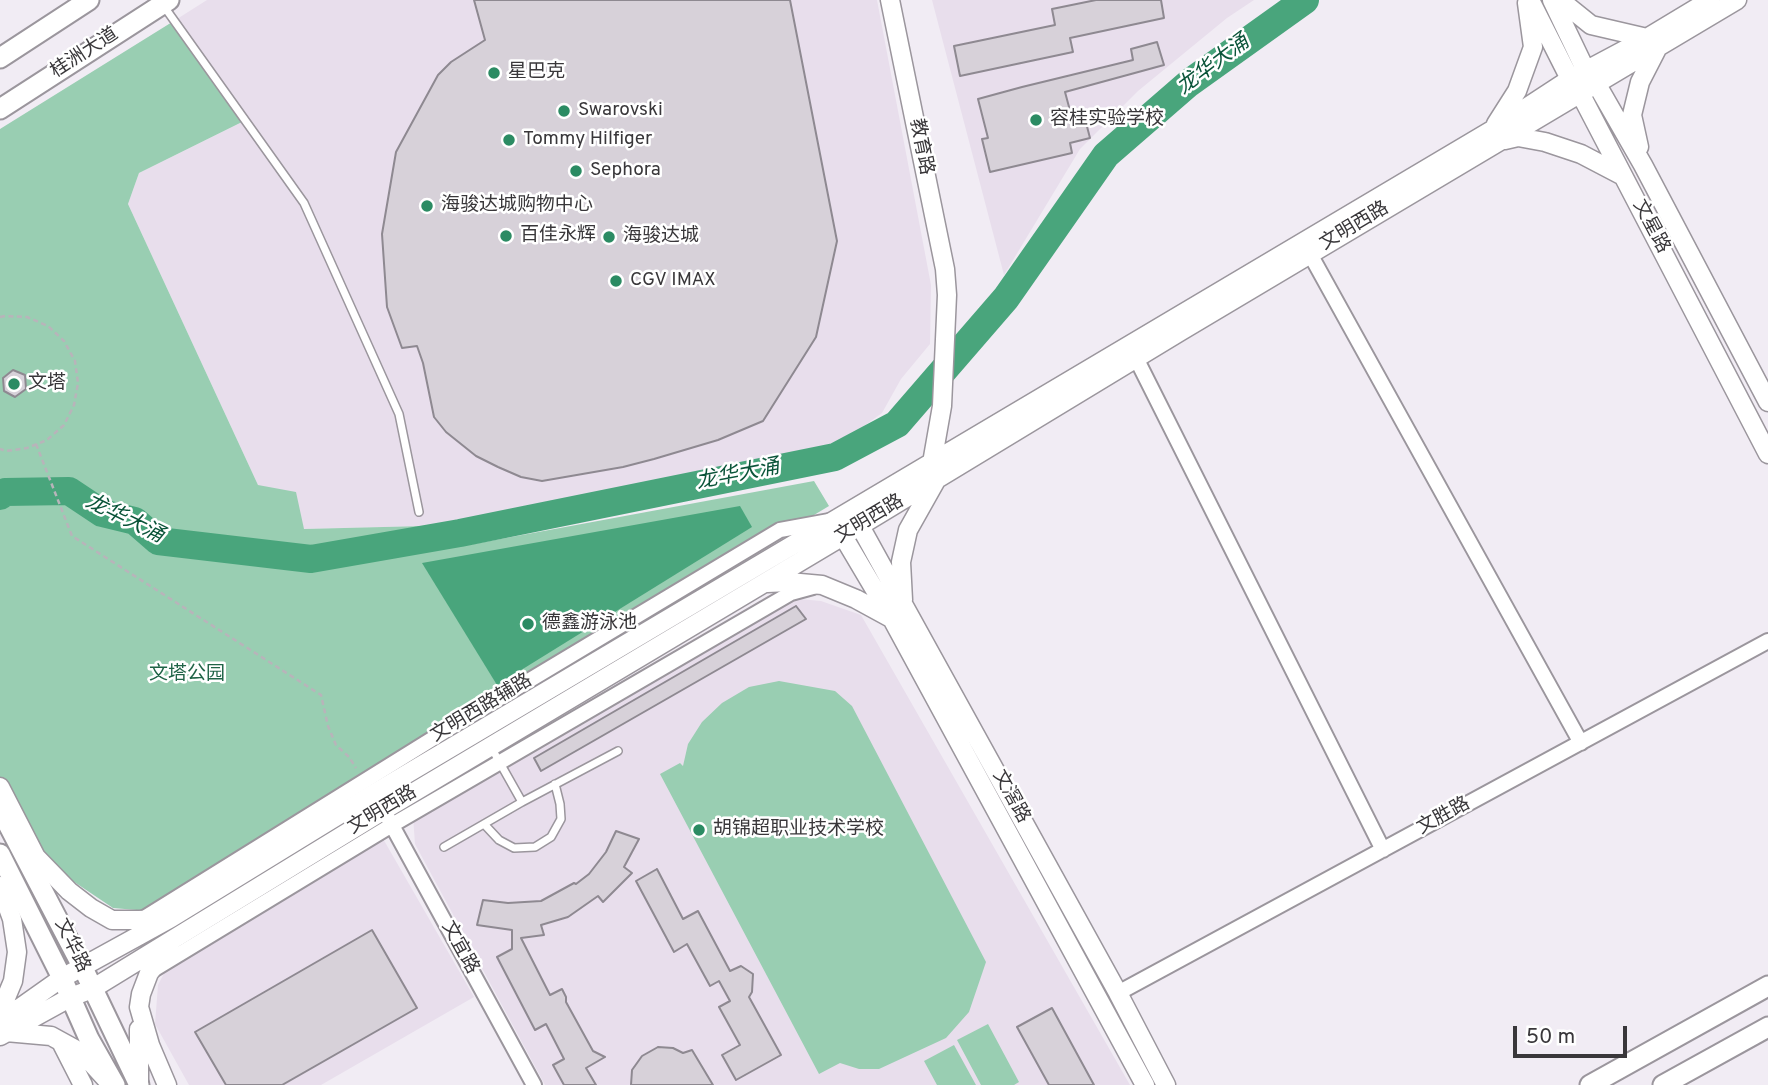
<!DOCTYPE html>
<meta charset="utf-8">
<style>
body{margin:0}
#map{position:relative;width:1768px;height:1085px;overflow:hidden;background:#f1ecf4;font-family:Overpass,sans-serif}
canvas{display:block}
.scale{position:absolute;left:1513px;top:1026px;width:114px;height:32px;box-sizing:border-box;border:4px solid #39373a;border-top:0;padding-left:9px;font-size:21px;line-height:24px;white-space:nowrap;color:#39373a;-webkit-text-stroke:5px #fff;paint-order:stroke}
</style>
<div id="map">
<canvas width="1768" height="1085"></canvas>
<div class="scale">50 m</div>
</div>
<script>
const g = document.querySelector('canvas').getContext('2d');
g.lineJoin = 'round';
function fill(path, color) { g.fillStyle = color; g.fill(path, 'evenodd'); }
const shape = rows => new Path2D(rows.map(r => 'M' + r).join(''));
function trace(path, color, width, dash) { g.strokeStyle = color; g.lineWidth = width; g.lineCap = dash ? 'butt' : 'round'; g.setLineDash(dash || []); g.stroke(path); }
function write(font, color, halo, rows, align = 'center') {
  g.font = font + ' Overpass,"Noto Sans SC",sans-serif'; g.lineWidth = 5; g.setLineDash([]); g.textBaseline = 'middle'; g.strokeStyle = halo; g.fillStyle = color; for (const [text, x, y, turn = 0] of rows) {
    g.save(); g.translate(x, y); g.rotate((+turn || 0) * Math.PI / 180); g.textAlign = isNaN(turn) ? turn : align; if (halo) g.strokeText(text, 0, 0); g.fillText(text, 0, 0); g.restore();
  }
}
fill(shape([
 [207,0,877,0,931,285,930,344,901,379,882,413,842,442,721,472,463,525,304,529,258,485,128,204,139,173,242,122,177,19],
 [932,0,1254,0,1227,18,1138,91,1080,149,1004,275],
 [788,598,821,601,861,615,1130,1085,545,1085,415,844,413,816],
 [378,830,474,997,321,1085,189,1085,155,1024,158,985,178,946]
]), '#e8deec');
fill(shape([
 [177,19,242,122,139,173,128,204,258,485,296,492,304,529,463,525,468,545,814,481,829,506,169,903,148,911,113,908,46,863,36,848,0,777,0,129],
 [779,681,835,691,852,706,986,962,969,1012,946,1038,879,1069,859,1069,840,1063,819,1074,660,774,680,763,683,766,688,744,702,722,722,703,749,687],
 [988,1024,1019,1082,1014,1085,981,1085,957,1040],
 [954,1045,976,1085,937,1085,924,1061]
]), '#99ceb2');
fill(shape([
 [740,506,752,527,497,685,422,563]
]), '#49a57c');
trace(shape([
 [0,496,5,492,69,491,102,513,135,521,158,541,311,559,460,533,835,457,897,424,1006,298,1106,155,1189,83,1305,0]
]), '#49a57c', 28);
const building = shape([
 [474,0,790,0,837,241,816,337,763,421,718,440,654,459,623,467,542,481,521,477,498,467,476,456,446,432,434,417,423,363,417,346,402,348,387,307,382,234,396,152,438,75,451,62,485,40,474,0],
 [1096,0,1161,0,1164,18,1070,38,1073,52,960,76,954,46,1055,25,1052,9,1096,0],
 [1157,42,1164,65,1065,92,1072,118,1084,115,1090,138,1070,143,1072,153,990,172,982,139,988,138,978,99,1022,87,1133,60,1131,49,1157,42],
 [13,370,25,375,26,389,15,397,4,391,3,378,13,370],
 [796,606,806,619,541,771,534,758,796,606],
 [616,831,639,839,624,867,632,873,603,902,598,896,568,917,541,925,544,935,521,938,550,995,562,989,566,997,566,1002,593,1051,605,1057,586,1068,596,1085,564,1085,553,1065,564,1059,546,1024,535,1030,497,957,512,949,512,930,477,925,483,900,508,903,541,901,574,883,576,884,589,874,606,852,616,831],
 [657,869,683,919,698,911,730,971,741,966,753,974,752,992,749,997,781,1055,736,1080,722,1055,740,1045,719,1007,730,1001,719,981,710,986,687,944,674,952,636,881,657,869],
 [372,930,417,1008,282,1085,226,1085,195,1032,372,930],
 [1052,1008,1094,1085,1049,1085,1017,1027,1052,1008],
 [658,1047,673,1048,683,1053,692,1050,713,1085,631,1085,632,1070,642,1056,658,1047]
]);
fill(building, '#d7d1d9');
trace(building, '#8e8991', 2);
const service = shape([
 [163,5,304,203,399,414,419,512],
 [522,802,618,751],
 [484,824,499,840,514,848,535,847,551,837,561,819,560,804,555,784],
 [444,847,522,802,491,747]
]);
const minor = shape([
 [1310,254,1581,743],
 [1136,358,1383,850],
 [388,818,534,1085],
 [141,920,445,731,780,530,829,521],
 [153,970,392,825,791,593,813,587],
 [1118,993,1768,641]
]);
const tertiary = shape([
 [890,0,945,269,947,295,942,406,932,463],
 [1530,0,1570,79,1580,93,1768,454],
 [1552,0,1586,71,1596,83,1643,165,1768,402],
 [1560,0,1591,25,1647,38],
 [1496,124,1517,91,1533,47,1527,3],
 [1505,140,1518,137,1545,142,1581,154,1623,176],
 [1639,147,1632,115,1640,82,1658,47],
 [855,517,1118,993,1166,1085],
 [837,526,891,617,1145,1085],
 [767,583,789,582,822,585,856,599,889,617],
 [903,600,901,562,908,530,935,482],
 [0,787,36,857,69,891,91,908,112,920,139,920,164,919],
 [0,886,12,919,17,952,13,981,0,1012],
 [0,1019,21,1007,62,978,171,918,373,794,1492,130,1570,79,1647,38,1710,0],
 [6,1032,51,1036,82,1053,106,1079],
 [0,1036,71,997,92,989,384,810,843,536,1181,331,1737,0],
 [61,1042,83,1085],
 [139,1085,139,1029],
 [167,1085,150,1045,139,1007,141,994,149,973,170,945]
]);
const secondary = shape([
 [0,58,89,0],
 [0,109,169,0],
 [0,809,83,968,139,1085],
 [0,854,62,978,89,1039,115,1085],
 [1590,1085,1768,986],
 [1663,1085,1768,1027]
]);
trace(service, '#9b969d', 10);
trace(minor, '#9b969d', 18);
trace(tertiary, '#9b969d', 21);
trace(secondary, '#9b969d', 23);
trace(shape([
 [0,317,5,316,27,317,48,326,64,341,75,361,78,383,74,405,64,425,47,440,27,448,6,451,0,449],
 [36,444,72,536,321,695,328,726,336,745,349,757,356,768]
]), '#b8b4ba', 2.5, [5, 3.5]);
trace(service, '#fff', 7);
trace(minor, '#fff', 14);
trace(tertiary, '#fff', 18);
trace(secondary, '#fff', 19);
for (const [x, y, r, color] of [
 [494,73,7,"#2b8b63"],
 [564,111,7,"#2b8b63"],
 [1036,120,7,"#2b8b63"],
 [509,140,7,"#2b8b63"],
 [576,171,7,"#2b8b63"],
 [427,206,7,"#2b8b63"],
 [506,236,7,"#2b8b63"],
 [609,237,7,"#2b8b63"],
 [616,281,7,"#2b8b63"],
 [14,384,7,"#2b8b63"],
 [528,624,7,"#2b8b63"],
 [699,830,7,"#2b8b63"]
]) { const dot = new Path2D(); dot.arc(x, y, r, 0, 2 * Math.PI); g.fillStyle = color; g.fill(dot); trace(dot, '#fff', 2.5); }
write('19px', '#39373a', '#fff', [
 ["桂洲大道",85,54,-33],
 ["教育路",920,147,79],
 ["文明西路",1355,227,-31],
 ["文星路",1650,227,62],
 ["文明西路",870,520,-31],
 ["文明西路辅路",482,709,-31],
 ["文滘路",1010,797,61],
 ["文明西路",383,811,-31],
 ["文胜路",1444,817,-29],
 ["文华路",71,946,64],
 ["文宜路",459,948,61]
]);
write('19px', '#39373a', '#fff', [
 ["星巴克",508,73],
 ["Swarovski",578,111],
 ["容桂实验学校",1050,120],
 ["Tommy Hilfiger",523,140],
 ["Sephora",590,171],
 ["海骏达城购物中心",441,206],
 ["百佳永辉",520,236],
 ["海骏达城",623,237],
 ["CGV IMAX",630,281],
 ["文塔",28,384],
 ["德鑫游泳池",542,624],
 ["胡锦超职业技术学校",713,830]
], 'left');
write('19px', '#206447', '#fff', [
 ["文塔公园",187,675]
]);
write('italic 21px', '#0a5439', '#fff', [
 ["龙华大涌",1214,66,-37],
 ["龙华大涌",738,476,-11],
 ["龙华大涌",124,520,26]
]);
</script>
